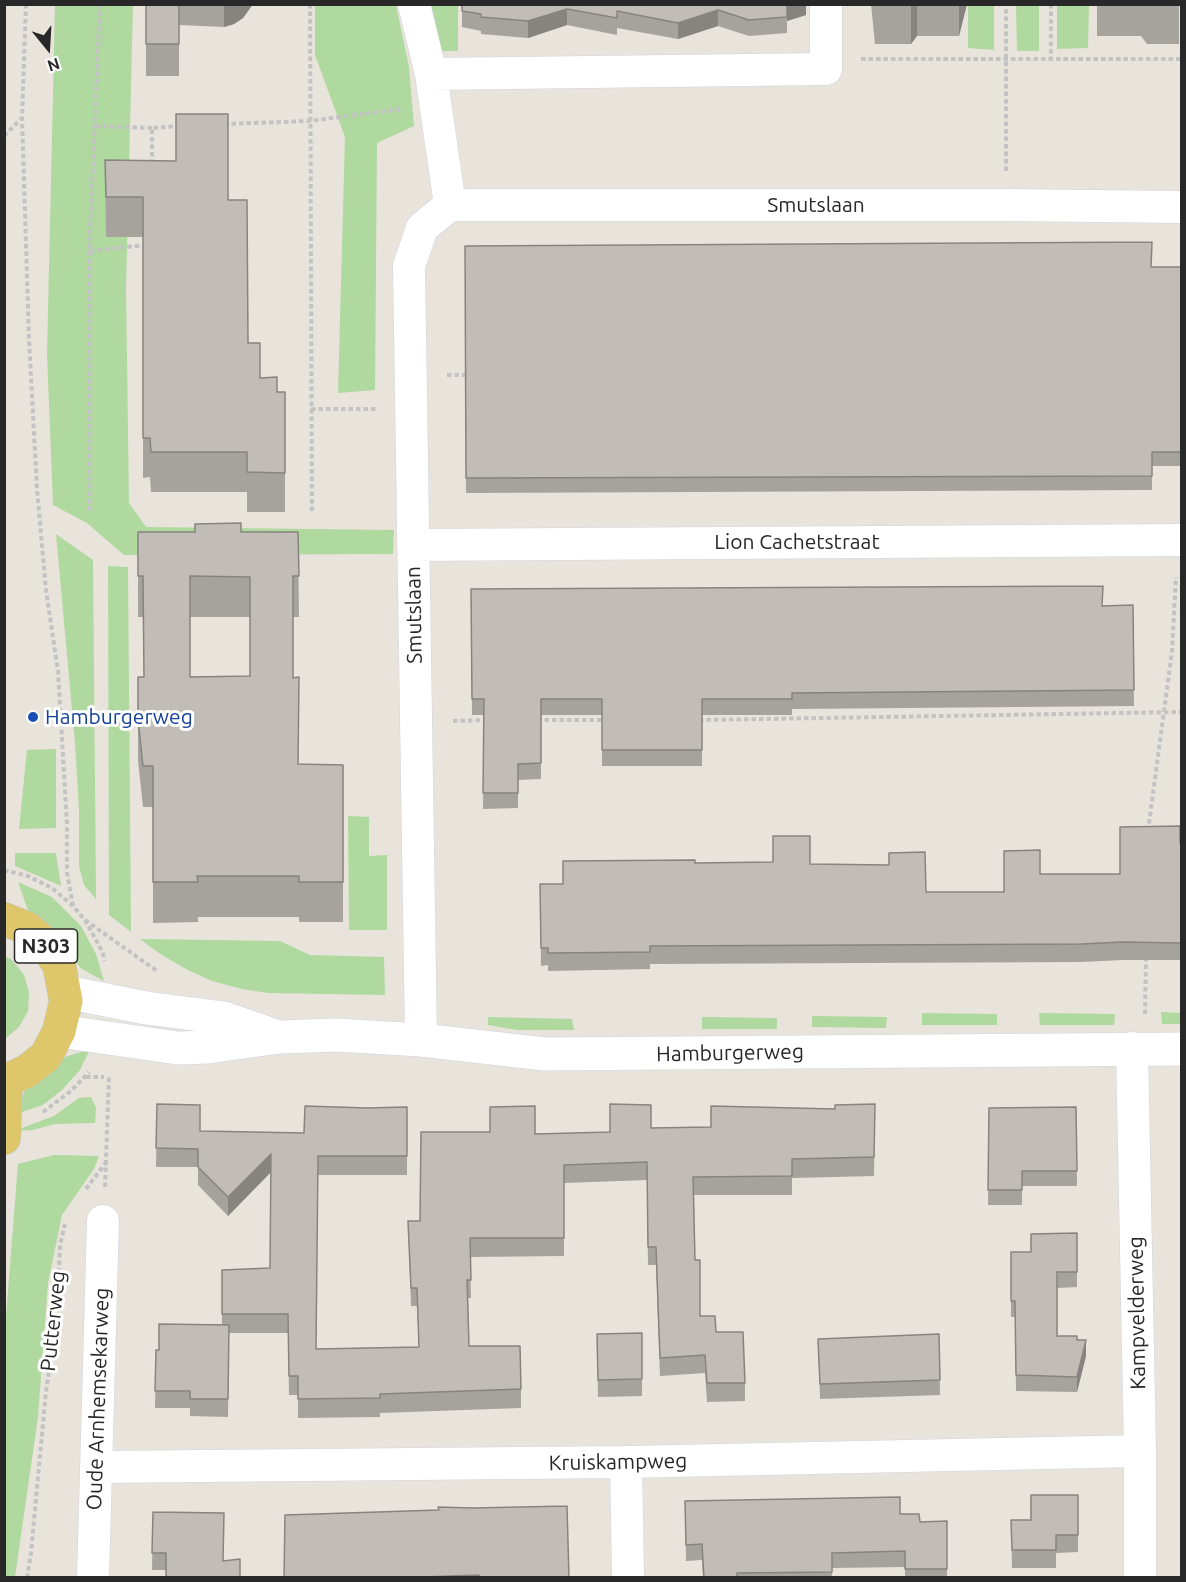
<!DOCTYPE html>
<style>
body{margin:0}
#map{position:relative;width:1186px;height:1582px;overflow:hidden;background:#e8e3db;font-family:Ubuntu,sans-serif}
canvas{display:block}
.frame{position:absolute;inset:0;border:6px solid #282828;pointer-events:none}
.north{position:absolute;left:18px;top:18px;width:60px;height:60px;-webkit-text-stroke:4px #fff;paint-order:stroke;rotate:162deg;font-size:16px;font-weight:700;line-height:24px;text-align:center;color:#282828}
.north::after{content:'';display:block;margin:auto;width:21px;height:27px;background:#282828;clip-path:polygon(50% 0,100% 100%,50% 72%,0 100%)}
</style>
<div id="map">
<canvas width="1186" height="1582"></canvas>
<div class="frame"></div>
<div class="north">N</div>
</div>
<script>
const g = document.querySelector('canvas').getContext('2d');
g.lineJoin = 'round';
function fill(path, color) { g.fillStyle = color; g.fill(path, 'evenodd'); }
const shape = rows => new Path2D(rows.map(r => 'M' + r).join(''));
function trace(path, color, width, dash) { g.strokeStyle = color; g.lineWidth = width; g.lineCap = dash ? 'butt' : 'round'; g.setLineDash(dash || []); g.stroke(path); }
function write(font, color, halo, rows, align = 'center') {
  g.font = font + ' Ubuntu,sans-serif'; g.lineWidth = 6; g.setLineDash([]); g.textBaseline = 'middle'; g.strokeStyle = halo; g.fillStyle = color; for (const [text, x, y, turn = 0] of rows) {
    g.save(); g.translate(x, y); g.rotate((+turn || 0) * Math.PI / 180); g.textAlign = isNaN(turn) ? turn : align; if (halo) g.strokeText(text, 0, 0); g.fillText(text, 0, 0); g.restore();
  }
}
fill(shape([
 [55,5,133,5,126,288,129,503,146,527,394,530,393,554,124,555,87,523,53,505,47,354],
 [315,5,396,5,409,67,414,126,377,143,375,390,338,393,345,137,315,55],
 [427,5,458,5,458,51,437,51],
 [968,5,994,5,994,50,968,48],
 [1016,5,1039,5,1039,51,1017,51],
 [1057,5,1089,5,1088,48,1057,49],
 [56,534,93,560,96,899,84,885,79,866,79,810,75,743],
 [108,566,128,567,131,932,109,915],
 [56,749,56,828,19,829,27,750],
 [348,816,369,817,369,856,387,855,387,930,349,930],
 [15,853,56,853,61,886,15,866],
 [18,882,52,897,81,926,96,954,104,981,82,969,29,913],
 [140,939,280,941,310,955,384,957,385,995,268,993,242,989,212,981,188,970,160,954],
 [5,956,12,960,24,975,29,992,28,1011,19,1027,5,1039],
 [1161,1012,1181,1013,1181,1024,1162,1024],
 [922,1013,997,1014,997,1025,922,1025],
 [1039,1013,1115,1014,1114,1025,1040,1025],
 [812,1016,887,1017,886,1028,812,1027],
 [488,1017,572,1019,574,1030,517,1030,488,1025],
 [702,1017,777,1018,777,1029,702,1029],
 [90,1049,80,1070,62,1090,43,1105,16,1114,26,1087,62,1058],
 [91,1097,96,1108,95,1123,55,1124,33,1130,14,1131,54,1116,79,1098],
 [54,1155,99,1156,94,1169,62,1215,48,1283,38,1417,15,1577,5,1577,4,1341,18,1164]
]), '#afd99e');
const street = shape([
 [414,4,431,74],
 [450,205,431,74,826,69,826,4],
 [413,545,1182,540],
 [421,1040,409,266,422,228,450,205,1006,205,1182,207],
 [1132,1048,1140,1451,1140,1578],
 [626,1462,628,1578],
 [97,1467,626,1462,1140,1451],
 [93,1578,103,1221]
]);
const secondary = shape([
 [66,992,146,1008,224,1018,273,1035],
 [59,1031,178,1048,208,1047,280,1037,336,1035,421,1040,545,1054,1182,1049]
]);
const primary = shape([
 [4,919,27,928,46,945,59,965,66,1001,59,1031,46,1056,27,1071,4,1082],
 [4,1138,6,1082]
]);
trace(street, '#d0d3df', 33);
trace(secondary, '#d0d3df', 34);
trace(primary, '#c3c3c3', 34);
trace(shape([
 [26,4,22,117,29,339,37,489,46,590,58,671,67,824,67,873,73,906],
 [310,4,312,514],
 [1051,4,1051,59],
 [861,59,1182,59],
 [224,124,309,121,402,109],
 [95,126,152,128],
 [4,136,22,118],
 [152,164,152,128,180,126],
 [1006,171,1006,4],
 [90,251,146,245],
 [447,375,470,375],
 [311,409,376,409],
 [89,511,90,232,100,4],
 [537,720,607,720],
 [699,720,1182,712],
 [453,721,487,720],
 [1148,831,1172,651,1176,577],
 [4,870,28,876,52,888,73,906,85,920,102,951,105,961],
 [85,920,157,971],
 [1145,1014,1146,956],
 [86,1077,104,1077],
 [43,1112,71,1091,89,1072],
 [105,1187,109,1077],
 [86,1189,107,1161],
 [27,1578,31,1553,46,1391,57,1319,60,1245,65,1224]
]), '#c3c3c3', 4, [4.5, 3]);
trace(street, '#fff', 32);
trace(secondary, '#fff', 33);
trace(primary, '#dec76a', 33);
fill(shape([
 [146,4,253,4,243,18,234,24,224,27,179,25,179,76,146,76],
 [462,4,806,4,806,15,787,21,787,33,749,36,718,26,678,39,617,28,617,35,567,25,528,38,481,34,481,31,462,27],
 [871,4,967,4,959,36,917,36,911,44,875,44],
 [1097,4,1179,4,1179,44,1147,44,1141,36,1097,36],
 [105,160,228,200,248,343,260,378,277,392,285,392,285,512,247,512,247,492,151,492,150,477,143,478,143,237,106,237],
 [465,246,1152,267,1182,267,1182,466,1152,466,1152,490,466,493],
 [138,532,298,532,299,617,293,617,293,678,298,764,343,765,343,922,299,922,299,917,198,917,198,922,153,923,153,807,143,807,138,760,138,677,144,677,143,617,138,617],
 [190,617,250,617,250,676,190,677],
 [471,589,1103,606,1133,605,1134,706,792,709,792,715,702,715,702,766,602,766,602,715,541,715,541,779,518,780,518,808,483,809,484,715,472,715],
 [1180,843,1182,844,1182,960,1122,960,1081,962,650,964,650,969,548,971,548,965,541,966,540,884,563,884,695,863,810,864,926,892,1004,892,1040,874,1120,874],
 [157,1104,200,1131,304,1133,367,1108,407,1107,407,1175,318,1175,316,1349,419,1347,417,1306,411,1306,408,1221,420,1221,535,1134,610,1132,651,1128,711,1127,875,1104,874,1176,792,1178,792,1195,694,1195,695,1260,700,1316,716,1332,745,1383,745,1401,707,1402,705,1373,660,1376,656,1265,648,1265,647,1180,564,1183,564,1256,470,1257,471,1298,468,1298,469,1346,521,1389,521,1408,380,1413,380,1417,298,1418,298,1395,289,1395,288,1333,229,1333,228,1417,190,1416,190,1408,155,1408,156,1350,159,1350,222,1325,222,1270,270,1268,271,1172,228,1216,198,1185,198,1167,156,1167],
 [1076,1107,1077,1186,1022,1186,1022,1205,988,1205,989,1108],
 [1077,1233,1077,1287,1057,1288,1057,1336,1077,1340,1086,1356,1077,1392,1016,1391,1015,1317,1011,1317,1011,1301,1031,1252],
 [642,1333,642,1396,598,1397,597,1334],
 [939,1334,940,1395,820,1399,818,1339],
 [1078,1495,1078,1552,1056,1553,1056,1568,1012,1568,1011,1520,1031,1520],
 [685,1501,900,1514,920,1522,947,1521,947,1578,905,1578,905,1567,832,1568,832,1578,703,1578,702,1560,686,1561],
 [153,1512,224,1513,166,1570,152,1570],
 [285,1515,569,1578,284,1578]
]), '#a6a39d');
fill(shape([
 [224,4,253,4,243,18,234,24,224,27],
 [787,4,806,4,806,15,787,21],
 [911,4,917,4,917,36,911,44],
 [959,4,967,4,959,36],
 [567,9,567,25,528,38,528,21],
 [718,10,718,26,678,39,678,23],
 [271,1154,271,1172,228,1216,228,1197],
 [1086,1340,1086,1356,1077,1392,1077,1377]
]), '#87847f');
const building = shape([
 [146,4,179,4,179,44,146,44,146,4],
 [462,4,787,4,787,17,749,20,718,10,678,23,617,11,617,18,567,9,528,21,481,17,481,14,462,11,462,4],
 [176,114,228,114,228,200,247,200,248,343,260,343,260,378,277,377,277,392,285,392,285,473,247,472,247,452,151,452,150,438,143,438,143,197,106,197,105,160,176,161,176,114],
 [1152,242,1151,267,1182,267,1182,452,1152,452,1152,476,466,478,465,246,1152,242],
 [241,523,241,532,298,532,299,576,293,576,293,678,299,677,298,764,343,765,343,882,299,882,299,876,197,876,198,882,153,882,153,766,143,766,138,719,138,677,144,677,143,576,138,576,138,532,195,532,195,524,241,523],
 [190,576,250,577,250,676,190,677,190,576],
 [1103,586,1102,606,1133,605,1134,690,792,693,792,699,702,699,702,750,602,750,602,699,541,699,541,763,518,764,518,793,483,793,484,699,472,699,471,589,1103,586],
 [1180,826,1180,843,1182,844,1182,943,1122,942,1081,944,650,946,650,952,548,953,548,948,541,948,540,884,563,884,563,861,695,860,695,863,773,862,773,836,810,836,810,864,889,865,889,853,925,852,926,892,1004,892,1004,851,1040,850,1040,874,1120,874,1120,827,1180,826],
 [157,1104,200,1105,200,1131,304,1133,305,1106,367,1108,407,1107,407,1156,318,1156,316,1349,419,1347,417,1288,411,1288,408,1221,420,1221,421,1132,490,1132,490,1107,535,1106,535,1134,610,1132,610,1104,651,1105,651,1128,711,1127,711,1106,835,1109,835,1105,875,1104,874,1157,792,1159,792,1176,693,1177,695,1260,700,1260,700,1316,715,1316,716,1332,743,1332,745,1383,707,1383,705,1355,660,1358,656,1247,648,1247,647,1162,564,1165,564,1238,470,1238,471,1280,467,1280,469,1346,520,1346,521,1389,380,1394,380,1398,298,1399,298,1376,289,1376,288,1314,222,1314,222,1270,270,1268,271,1154,228,1197,198,1167,198,1149,156,1148,157,1104],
 [1076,1107,1077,1171,1022,1171,1022,1190,988,1190,989,1108,1076,1107],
 [1077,1233,1077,1272,1057,1272,1057,1336,1077,1336,1077,1340,1086,1340,1077,1377,1016,1375,1015,1301,1011,1301,1011,1252,1031,1252,1031,1234,1077,1233],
 [159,1324,229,1325,228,1399,190,1399,190,1391,155,1391,156,1350,159,1350,159,1324],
 [642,1333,642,1379,598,1380,597,1334,642,1333],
 [939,1334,940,1380,820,1384,818,1339,939,1334],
 [1031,1495,1078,1495,1078,1535,1056,1535,1056,1550,1012,1550,1011,1520,1031,1520,1031,1495],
 [900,1497,900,1514,919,1514,920,1522,947,1521,947,1569,905,1569,905,1551,832,1553,832,1572,737,1573,737,1578,704,1578,702,1544,686,1545,685,1501,900,1497],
 [567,1506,569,1578,479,1578,479,1575,422,1577,422,1578,284,1578,285,1515,439,1510,438,1507,473,1508,567,1506],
 [153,1512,224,1513,223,1561,240,1559,240,1578,166,1578,166,1553,152,1553,153,1512]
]);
fill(building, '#c1bdb6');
trace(building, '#87847f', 1.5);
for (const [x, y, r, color] of [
 [33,717,6,"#1a4fb4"]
]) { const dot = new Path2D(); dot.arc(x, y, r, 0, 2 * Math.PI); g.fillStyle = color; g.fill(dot); trace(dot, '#fff', 2); }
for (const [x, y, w] of [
 [46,946,63]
]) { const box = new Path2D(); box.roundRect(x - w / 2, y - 17, w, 34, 4.5); g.fillStyle = '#fff'; g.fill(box); trace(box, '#282828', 1.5); }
write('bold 20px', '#282828', null, [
 ["N303",46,946]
]);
write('21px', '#282828', '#fff', [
 ["Smutslaan",816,205],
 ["Lion Cachetstraat",797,542],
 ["Smutslaan",414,615,-91],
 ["Hamburgerweg",730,1053,-1],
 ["Kampvelderweg",1137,1313,-91],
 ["Putterweg",53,1321,-84],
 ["Oude Arnhemsekarweg",98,1399,-88],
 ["Kruiskampweg",618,1462,-1]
]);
write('21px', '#164399', '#fff', [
 ["Hamburgerweg",45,717]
], 'left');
</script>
